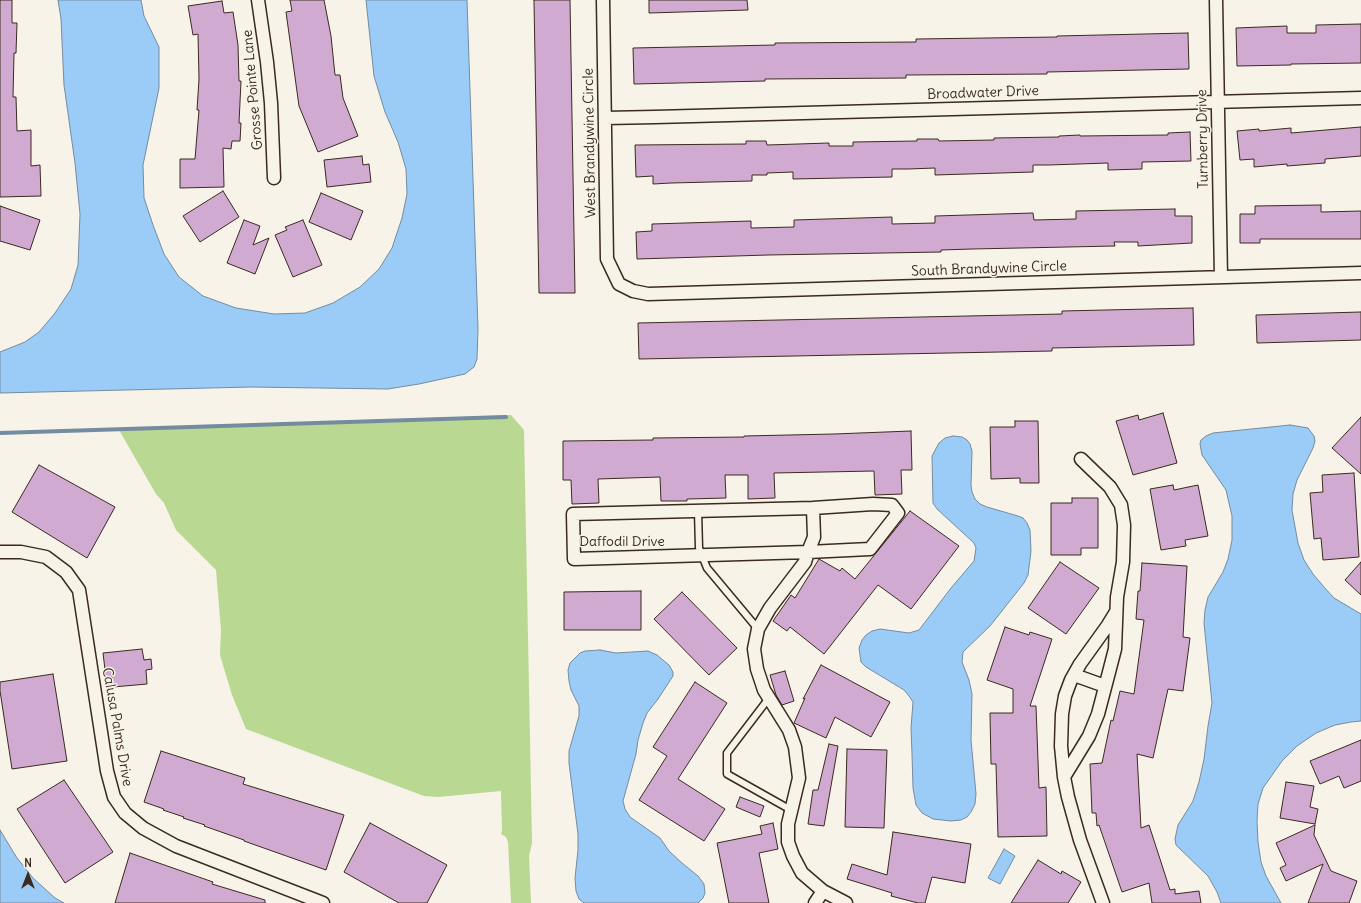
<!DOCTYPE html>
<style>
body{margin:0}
#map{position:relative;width:1361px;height:903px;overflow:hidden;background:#f7f3e8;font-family:Delius,sans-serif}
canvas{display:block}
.north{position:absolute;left:8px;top:855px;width:40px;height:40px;-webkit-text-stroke:3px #f7f3e8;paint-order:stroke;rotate:0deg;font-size:11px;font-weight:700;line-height:16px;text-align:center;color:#3b2a1e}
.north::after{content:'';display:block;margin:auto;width:14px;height:18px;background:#3b2a1e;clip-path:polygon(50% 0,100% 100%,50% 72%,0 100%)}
</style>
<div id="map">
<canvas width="1361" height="903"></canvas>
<div class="north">N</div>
</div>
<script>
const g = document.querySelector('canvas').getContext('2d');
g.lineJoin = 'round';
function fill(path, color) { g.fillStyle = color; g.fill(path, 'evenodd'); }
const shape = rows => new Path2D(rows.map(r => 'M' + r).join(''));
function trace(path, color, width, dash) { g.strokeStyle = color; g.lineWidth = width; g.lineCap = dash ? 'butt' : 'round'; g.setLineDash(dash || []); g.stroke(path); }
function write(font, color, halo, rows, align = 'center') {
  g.font = font + ' Delius,sans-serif'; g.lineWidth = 3; g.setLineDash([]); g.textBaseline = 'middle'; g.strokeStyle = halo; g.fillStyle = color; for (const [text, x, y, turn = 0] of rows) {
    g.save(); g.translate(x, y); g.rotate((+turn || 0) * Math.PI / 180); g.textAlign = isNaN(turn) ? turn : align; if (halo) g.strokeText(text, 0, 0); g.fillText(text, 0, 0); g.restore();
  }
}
fill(shape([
 [511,415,524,430,532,843,529,856,531,903,511,903,508,842,506,837,501,834,502,831,501,791,438,797,424,796,246,729,232,695,220,655,221,630,216,570,176,530,164,503,156,494,119,430]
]), '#b9d891');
const water = shape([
 [58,0,141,0,144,16,159,47,159,88,143,165,144,198,153,225,164,254,179,277,203,296,236,308,274,314,305,313,333,303,360,287,379,269,392,248,402,218,407,194,406,169,398,142,385,112,374,76,366,0,467,0,478,329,477,359,474,367,465,374,419,384,388,389,251,387,0,393,0,352,25,342,39,332,55,313,71,289,78,265,80,214,75,163,64,85,61,19,58,0],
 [1290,425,1308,428,1314,436,1315,441,1313,448,1297,480,1293,494,1292,510,1298,543,1304,560,1313,574,1324,587,1334,598,1361,614,1361,721,1351,722,1335,725,1316,733,1297,746,1282,761,1263,788,1258,804,1257,821,1258,842,1261,862,1266,876,1281,903,1221,903,1217,892,1208,876,1176,845,1175,839,1178,825,1193,801,1199,782,1204,759,1208,726,1212,703,1204,623,1205,610,1208,597,1223,572,1228,559,1232,540,1232,516,1226,490,1202,455,1200,444,1201,440,1206,436,1213,433,1290,425],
 [953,436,962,437,967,440,970,444,972,451,971,485,972,492,975,499,980,504,987,507,1018,516,1023,518,1027,523,1030,530,1031,551,1028,575,1024,583,990,626,963,652,962,662,969,680,972,694,971,740,976,794,975,804,971,812,967,817,961,820,951,821,933,819,922,813,916,805,913,788,912,754,911,728,913,702,909,696,904,690,866,667,861,662,859,648,862,640,866,635,872,631,880,629,909,633,919,630,951,588,974,561,976,548,974,543,937,509,933,503,932,456,939,443,945,438,953,436],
 [600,650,616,653,648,651,657,655,669,665,673,672,673,676,658,699,647,713,643,723,638,740,636,754,623,801,625,809,630,817,660,838,669,851,682,863,698,876,704,884,705,893,703,898,698,903,584,903,579,899,576,891,575,878,578,850,578,834,569,763,569,751,579,716,579,706,571,690,569,681,568,670,570,663,580,653,585,651,600,650],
 [0,830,17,858,33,878,55,898,64,903,0,903,0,830],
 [1004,849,1015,856,1000,884,988,878,1004,849]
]);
fill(water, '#9accf7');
trace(water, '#748ba0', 1);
trace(shape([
 [0,433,506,417]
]), '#748ba0', 4);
const building = shape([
 [0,0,12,0,12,23,17,23,16,53,14,53,13,97,16,97,17,131,31,130,31,166,40,165,41,196,0,197,0,0],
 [290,0,324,0,331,36,335,75,340,75,343,98,358,136,318,152,299,106,286,12,292,11,290,0],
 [534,0,570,0,575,293,539,293,534,0],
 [649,0,747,0,748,10,649,13,649,0],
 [222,1,224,13,233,12,238,45,239,81,241,81,239,123,241,123,240,141,232,141,231,149,223,148,224,187,180,188,180,159,195,159,199,110,197,110,199,79,198,34,193,35,188,6,222,1],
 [1361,24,1361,63,1291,64,1291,65,1237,66,1236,28,1287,26,1287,33,1316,33,1316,25,1361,24],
 [1188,33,1189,69,1047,72,1047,74,906,75,906,78,765,79,765,81,634,84,633,48,775,45,775,43,916,42,916,39,1057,37,1057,36,1188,33],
 [1361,127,1361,156,1325,159,1325,163,1287,166,1287,164,1254,167,1254,159,1240,160,1237,131,1259,129,1259,131,1291,128,1291,133,1361,127],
 [1190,132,1191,161,1142,162,1142,169,1108,170,1108,163,1049,165,1033,165,1033,172,935,175,935,168,908,169,892,169,892,177,793,179,793,172,767,173,767,175,752,175,752,181,671,183,653,184,653,176,636,177,635,145,746,144,746,141,766,141,767,145,829,143,829,146,853,146,853,142,917,141,917,139,938,139,939,141,994,140,994,138,1059,137,1059,136,1080,135,1080,136,1168,135,1168,133,1190,132],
 [362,156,363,165,369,164,371,182,327,187,324,160,362,156],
 [223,191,239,217,200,242,183,216,223,191],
 [321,193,363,211,351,240,309,222,321,193],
 [1321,205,1321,212,1361,211,1361,239,1260,239,1260,243,1240,243,1240,214,1255,214,1255,206,1321,205],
 [0,206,40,220,30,250,0,241,0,206],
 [1175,209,1175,216,1192,216,1192,243,1138,246,1138,242,1114,242,1115,246,972,249,941,250,941,252,768,255,637,259,636,232,652,231,652,224,751,221,751,228,794,227,794,220,892,217,892,224,935,223,935,216,1033,213,1034,220,1076,219,1076,211,1175,209],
 [244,220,260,226,253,245,269,238,255,274,227,263,244,220],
 [303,220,322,265,293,277,275,235,287,230,285,227,303,220],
 [1193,308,1194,345,1052,348,1052,351,639,359,638,323,1062,314,1062,311,1193,308],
 [1361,312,1361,340,1257,343,1256,315,1361,312],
 [1163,413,1177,463,1133,475,1116,421,1138,415,1139,420,1163,413],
 [1361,417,1361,474,1332,448,1361,417],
 [1015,421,1038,421,1039,483,1020,483,1020,478,991,479,990,427,1015,427,1015,421],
 [911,431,912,470,901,470,902,494,875,495,874,471,774,473,775,498,748,499,748,475,725,475,726,498,687,499,687,501,661,501,660,477,598,479,599,503,572,504,571,480,563,480,563,441,653,440,653,438,744,437,744,436,834,434,911,431],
 [39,465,115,507,87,558,12,512,39,465],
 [1354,473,1359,557,1323,560,1321,538,1314,539,1310,493,1323,492,1322,475,1354,473],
 [1173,485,1174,490,1198,485,1208,536,1185,540,1186,546,1161,550,1150,489,1173,485],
 [1072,498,1098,498,1098,548,1081,548,1081,555,1051,555,1051,503,1072,503,1072,498],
 [910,511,959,546,911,609,878,585,824,654,790,627,787,631,773,621,791,595,795,598,819,559,840,571,842,568,855,579,910,511],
 [1060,562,1099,588,1066,634,1028,608,1060,562],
 [1361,562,1361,595,1345,580,1361,562],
 [1142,563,1187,566,1183,637,1190,638,1183,691,1168,689,1153,758,1137,754,1141,828,1149,825,1170,890,1175,889,1175,894,1199,891,1201,903,1152,903,1149,883,1122,892,1099,825,1097,826,1096,813,1092,813,1090,764,1102,763,1111,720,1113,721,1120,691,1134,694,1144,620,1136,619,1138,591,1140,591,1142,563],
 [641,591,641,630,564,630,564,592,641,591],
 [682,592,737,648,709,675,654,619,682,592],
 [1005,627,1029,635,1030,632,1052,639,1030,706,1036,706,1039,788,1046,787,1047,836,998,837,996,764,991,764,990,713,1013,713,1013,689,987,680,1005,627],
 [142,649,144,660,151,659,152,669,146,670,147,684,113,687,112,677,106,678,103,653,142,649],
 [821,665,890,702,871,737,835,717,826,738,794,723,805,698,803,699,821,665],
 [785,671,794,701,782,705,776,695,770,675,785,671],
 [53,674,67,761,12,769,0,691,0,682,53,674],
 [695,682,727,703,678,779,725,809,704,841,639,800,667,756,653,747,695,682],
 [1361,740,1361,781,1344,788,1339,776,1320,784,1310,761,1361,740],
 [829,744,838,746,824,826,808,824,813,790,818,790,829,744],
 [847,749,887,750,884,828,845,827,847,749],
 [161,751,245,778,243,784,344,815,326,870,244,841,244,840,204,826,205,825,183,818,184,817,163,810,164,809,144,802,161,751],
 [64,780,113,852,65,883,17,809,64,780],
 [1286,782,1314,786,1310,807,1318,809,1315,824,1280,818,1286,782],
 [740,797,764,806,760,817,736,807,740,797],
 [370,823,447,865,427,903,399,903,344,872,370,823],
 [773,823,778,849,759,853,769,903,729,903,717,843,762,834,760,826,773,823],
 [1315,825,1314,835,1331,871,1357,881,1349,903,1308,903,1323,864,1286,881,1280,868,1286,865,1276,843,1315,825],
 [893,832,971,844,965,883,932,877,925,903,918,903,891,896,892,893,847,879,852,864,887,875,893,832],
 [130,853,213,882,212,884,265,900,265,903,115,903,130,853],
 [1038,860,1061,874,1062,871,1081,882,1068,903,1011,903,1038,860]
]);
fill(building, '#d1aad2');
trace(building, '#3b2a1e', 1);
const lane = shape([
 [698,511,699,548,707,568,758,629],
 [769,698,727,753,727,774,791,810]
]);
const street = shape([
 [258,0,267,62,271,103,274,178],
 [603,0,607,259,619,284,633,291,648,294,1361,273],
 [1216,0,1221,277],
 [605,118,655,117,1361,98],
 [813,508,873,504,892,505,898,513,870,549,808,552,574,559,573,514,813,508,814,537,808,552,805,562,770,608,758,629,754,649,757,669,764,690,789,730,795,747,799,778,788,824,788,842,793,856,802,873,823,891,846,903],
 [0,552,21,552,46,557,66,572,79,590,107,771,114,797,125,813,143,828,176,846,323,903],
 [1074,675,1105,686],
 [1064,777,1089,736,1098,714,1108,676,1115,649,1117,597,1123,562,1124,525,1121,505,1110,487,1081,459],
 [815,903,823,891],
 [1103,903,1080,840,1068,797,1064,777,1061,746,1062,714,1065,696,1071,680,1080,664,1108,625,1116,612]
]);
trace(lane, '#3b2a1e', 9);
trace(street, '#3b2a1e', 15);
trace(lane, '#f7f3e8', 6);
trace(street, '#f7f3e8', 12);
write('14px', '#3b2a1e', '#f7f3e8', [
 ["Grosse Pointe Lane",253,90,-95],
 ["Broadwater Drive",983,93,-2],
 ["Turnberry Drive",1203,139,-91],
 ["West Brandywine Circle",590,143,-91],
 ["South Brandywine Circle",989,269,-2],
 ["Daffodil Drive",622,542],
 ["Calusa Palms Drive",117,727,80]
]);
</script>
